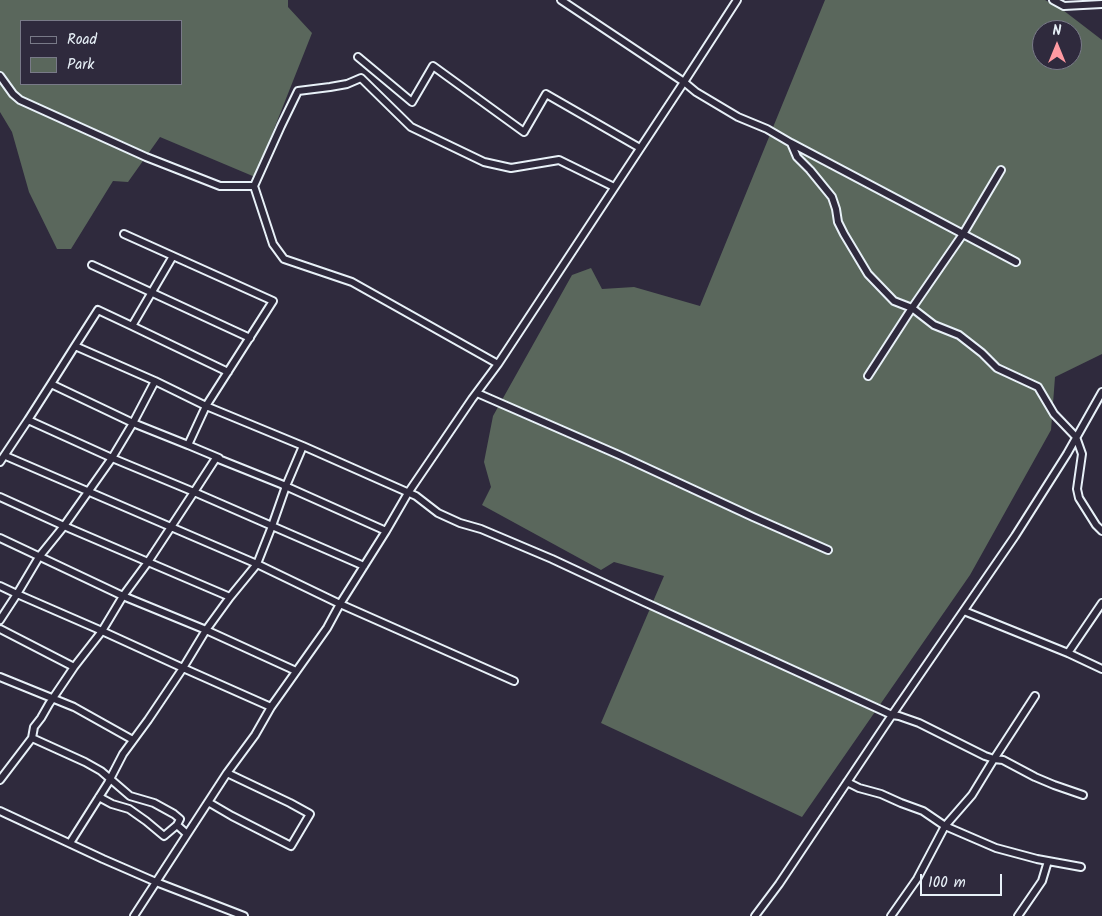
<!DOCTYPE html>
<style>
body{margin:0}
#map{position:relative;width:1102px;height:916px;overflow:hidden;background:#2f2a3d;font-family:Kalam,sans-serif}
canvas{display:block}
.legend{position:absolute;left:20px;top:20px;width:162px;height:65px;box-sizing:border-box;background:#2f2a3d;border:1px solid #797a88;margin:0;padding:6px 9px;list-style:none;font-size:15px;color:#e8f1f8}
.legend li{display:flex;align-items:center;gap:10px;height:25px}
.legend b{width:25px;border:1px solid #797a88}
.north{position:absolute;left:1032px;top:20px;width:50px;height:50px;box-sizing:border-box;background:#2f2a3d;border:1px solid #797a88;border-radius:50%;rotate:0deg;font-size:14px;font-weight:700;line-height:20px;text-align:center;color:#e8f1f8}
.north::after{content:'';display:block;margin:auto;width:18px;height:22px;background:#ff9aa2;clip-path:polygon(50% 0,100% 100%,50% 72%,0 100%)}
.scale{position:absolute;left:920px;top:874px;width:82px;height:22px;box-sizing:border-box;border:2px solid #e8f1f8;border-top:0;padding-left:6px;font-size:15px;line-height:18px;white-space:nowrap;color:#e8f1f8;-webkit-text-stroke:4px #2f2a3d;paint-order:stroke}
</style>
<div id="map">
<canvas width="1102" height="916"></canvas>
<ul class="legend">
<li><b style="height:6px;background:#2f2a3d"></b>Road</li>
<li><b style="height:14px;background:#5a675c"></b>Park</li>
</ul>
<div class="north">N</div>
<div class="scale">100 m</div>
</div>
<script>
const g = document.querySelector('canvas').getContext('2d');
g.lineJoin = 'round';
function fill(path, color) { g.fillStyle = color; g.fill(path, 'evenodd'); }
const shape = rows => new Path2D(rows.map(r => 'M' + r).join(''));
function trace(path, color, width, dash) { g.strokeStyle = color; g.lineWidth = width; g.lineCap = dash ? 'butt' : 'round'; g.setLineDash(dash || []); g.stroke(path); }
fill(shape([
 [0,0,288,0,288,7,312,33,255,177,160,137,128,182,113,181,71,249,57,249,29,192,12,132,0,112],
 [21,21,181,21,181,84,21,84],
 [825,0,1045,0,1059,7,1102,40,1102,354,1055,377,1051,430,970,575,802,817,601,723,664,576,614,562,601,570,482,505,491,487,484,462,493,416,572,275,591,268,602,289,634,287,700,306],
 [1042,30,1072,30,1072,60,1042,60]
]), '#5a675c');
const minor = shape([
 [561,0,684,82,696,92,738,117,767,129,791,143,797,157,810,170,832,197,836,209,838,222,844,234,868,274,894,301,912,308,934,325,959,335,982,353,997,368,1038,387,1054,414,1076,437,1082,454,1077,489,1079,498,1096,525,1102,531],
 [1053,0,1064,6,1102,4],
 [358,57,412,102,433,66,524,132,546,94,640,148],
 [0,76,13,94,20,100,146,157,220,186,254,186],
 [791,143,1016,262],
 [124,234,273,301,206,406,303,446,416,496,438,513,460,523,481,529,552,559,644,602,892,715,899,716,919,723,985,756,994,759,1035,696],
 [173,256,132,326,228,372],
 [92,265,250,338],
 [75,346,98,310,132,326],
 [498,364,352,282,284,259,273,244,254,186,281,126,298,91,330,87,347,84,361,78,411,127,484,162,511,168,559,160,614,187],
 [868,376,912,308,963,234,1001,170],
 [51,384,133,423,155,381,75,346,51,384,28,420,112,458,133,423,188,445,206,406,155,381],
 [477,393,619,455,753,517,828,550],
 [188,445,219,458],
 [5,455,8,457,257,564,272,526,364,566],
 [0,462,28,420],
 [283,485,386,531],
 [286,486,303,446],
 [0,497,64,526,148,562,123,596,102,631,17,594,0,620],
 [0,538,123,596,206,630,296,671],
 [0,586,17,594,39,557,64,526,112,458,194,492,272,526,286,486,216,458,194,492,148,562,230,597,206,630,183,668,148,720,123,754,108,783,70,843],
 [230,597,257,564,340,604,514,681],
 [964,611,1068,653,1102,669],
 [0,629,74,667],
 [1068,653,1102,603],
 [0,677,74,707,133,740],
 [32,738,85,762,101,771,130,796,154,803,174,814,180,819,177,825,187,834],
 [0,780,32,738,34,727,41,718,49,704,74,667,102,631,183,668,271,707],
 [847,782,859,788,881,794,901,803,923,811,945,826,996,848,1037,859,1081,867],
 [99,797,112,804,129,809,146,821,164,836,177,825],
 [208,802,232,816,291,846,310,814,290,803,227,773],
 [0,811,103,859,156,882,244,916],
 [134,916,227,773,255,735,271,707,327,628,340,604,386,531,408,493,472,399,498,364,684,82,737,0],
 [755,916,779,884,892,715,1015,536,1067,454,1102,392],
 [891,916,917,879,945,826,972,795,994,759,1003,760,1035,777,1054,785,1083,795],
 [1018,916,1042,881,1048,861]
]);
trace(minor, '#e8f1f8', 10);
trace(minor, '#2f2a3d', 6);
</script>
